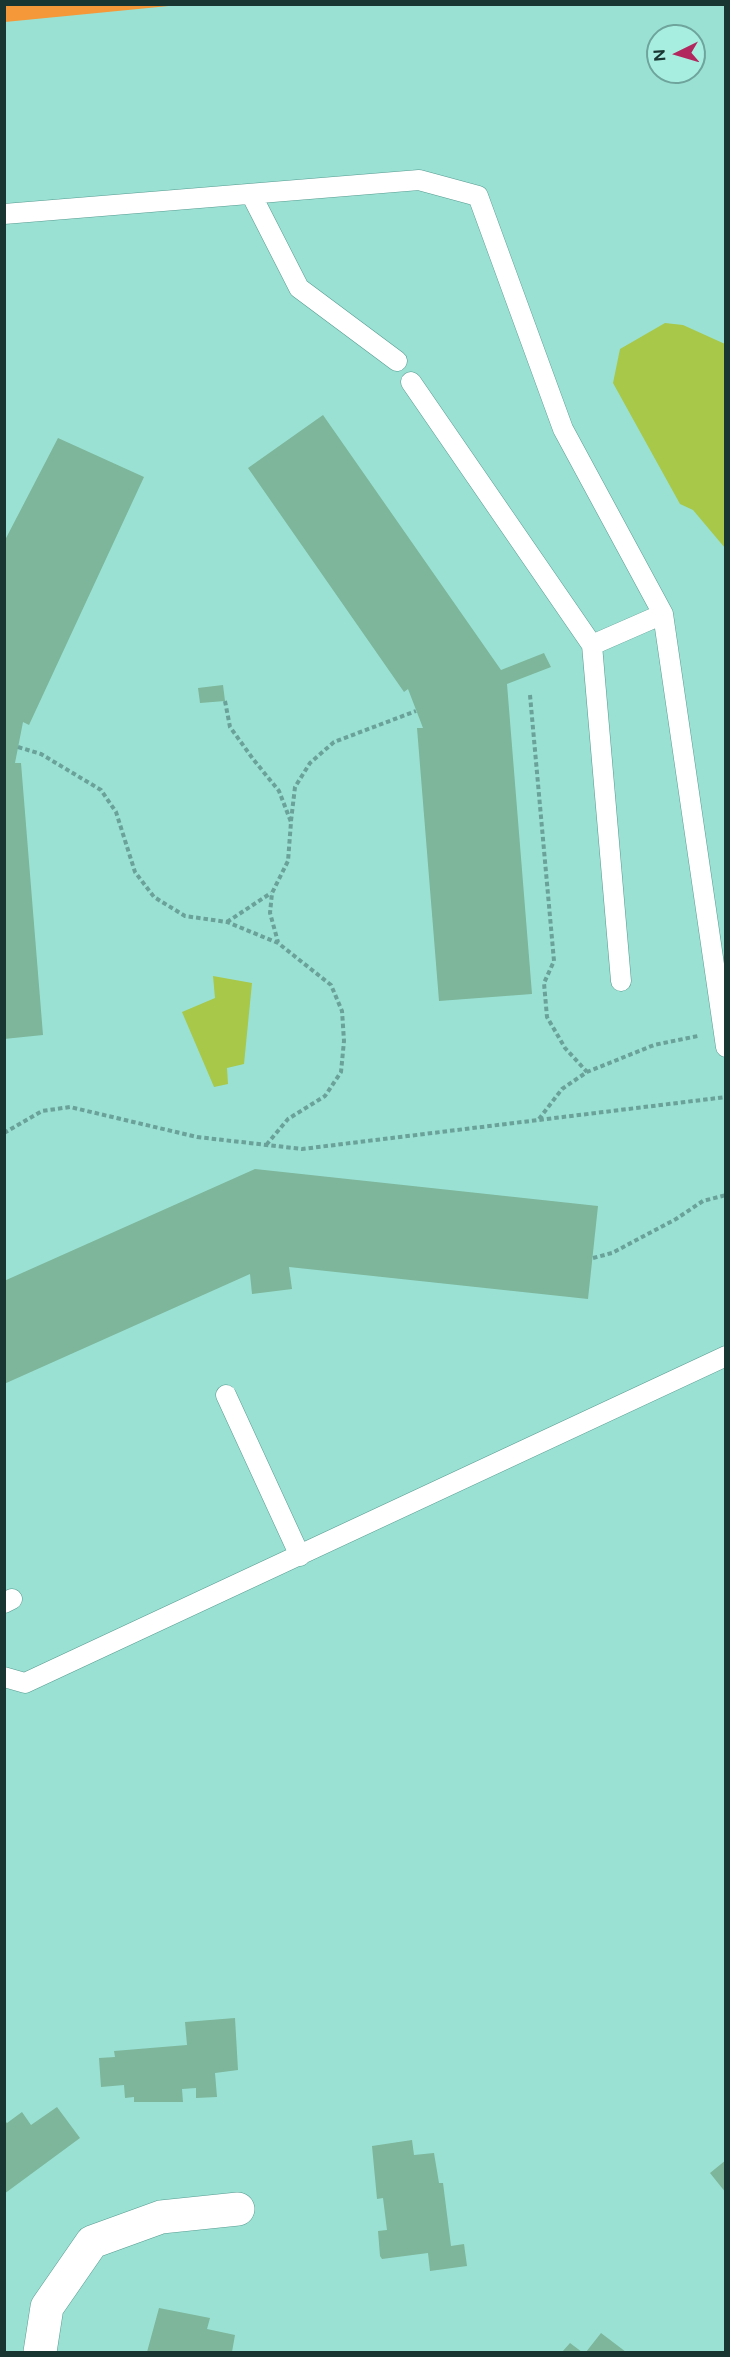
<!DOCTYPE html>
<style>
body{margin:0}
#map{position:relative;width:730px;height:2357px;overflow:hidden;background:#9ae1d4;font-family:Figtree,sans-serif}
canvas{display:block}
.frame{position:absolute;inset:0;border:6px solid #193632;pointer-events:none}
.north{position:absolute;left:646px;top:24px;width:60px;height:60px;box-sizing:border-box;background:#a7eee1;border:2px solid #6ea49b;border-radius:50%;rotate:265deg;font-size:16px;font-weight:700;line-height:24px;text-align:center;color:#193632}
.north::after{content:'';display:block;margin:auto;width:21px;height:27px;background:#b3275f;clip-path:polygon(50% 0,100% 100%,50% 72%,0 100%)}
</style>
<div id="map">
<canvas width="730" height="2357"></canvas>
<div class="frame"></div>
<div class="north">N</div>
</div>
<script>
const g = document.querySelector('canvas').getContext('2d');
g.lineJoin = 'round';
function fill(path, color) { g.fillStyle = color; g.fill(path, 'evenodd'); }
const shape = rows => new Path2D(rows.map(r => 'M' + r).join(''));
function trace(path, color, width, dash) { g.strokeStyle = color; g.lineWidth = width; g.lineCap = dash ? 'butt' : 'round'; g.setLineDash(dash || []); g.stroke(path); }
fill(shape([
 [5,4,179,4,179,5,5,22]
]), '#f59839');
fill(shape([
 [665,323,683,325,725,344,725,548,693,510,680,504,613,383,620,349],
 [213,976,252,983,244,1064,227,1068,228,1084,214,1087,182,1012,215,998]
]), '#a7c848');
fill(shape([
 [323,415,501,670,544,653,551,667,507,684,532,994,439,1001,417,728,423,728,408,689,404,692,248,468],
 [58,438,144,477,29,725,23,722,15,763,21,763,43,1035,4,1039,4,542],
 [223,685,225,701,200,703,198,688],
 [255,1169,598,1206,588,1299,289,1267,292,1289,252,1294,250,1274,4,1384,4,1281],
 [235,2018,238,2070,215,2073,217,2097,196,2098,196,2088,182,2089,183,2102,134,2102,134,2097,125,2098,124,2085,101,2087,99,2058,115,2057,114,2051,187,2045,185,2022],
 [57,2107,80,2138,4,2194,4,2120,7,2123,22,2112,31,2125],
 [412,2140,414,2155,434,2153,439,2183,443,2183,451,2246,464,2244,467,2266,430,2271,428,2253,382,2259,380,2256,378,2231,387,2230,383,2198,377,2199,372,2146],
 [726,2160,726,2193,710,2173],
 [159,2308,210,2318,207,2329,235,2335,232,2352,147,2352],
 [601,2333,626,2352,586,2352],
 [570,2343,582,2352,562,2352]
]), '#7db69a');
const service = shape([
 [251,194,299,288,397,361],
 [4,214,419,180,478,196,563,429,663,614,726,1047],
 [411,382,592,645,621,981],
 [592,645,663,614],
 [226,1395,300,1556],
 [4,1603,12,1599],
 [4,1677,25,1683,726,1356]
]);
const minor = shape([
 [40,2352,47,2307,92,2242,161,2217,238,2209]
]);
trace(service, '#559b8f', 21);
trace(minor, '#559b8f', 34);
trace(shape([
 [530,695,554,961,544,983,547,1017,565,1048,587,1072],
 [225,701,230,727,253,759,279,791,291,822,288,861,272,893,270,913,278,942],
 [18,747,41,754,101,790,116,812,135,872,154,897,185,916,227,922,278,943,331,985,342,1011,344,1041,341,1072,325,1096,288,1119,267,1144],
 [291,821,295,787,310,763,334,742,416,711],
 [227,922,271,893],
 [539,1119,562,1089,587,1072,654,1045,698,1036],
 [4,1133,42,1111,70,1107,197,1137,302,1149,726,1097],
 [593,1258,612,1253,676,1219,703,1201,726,1195]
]), '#6aa198', 4, [4.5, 3]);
trace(service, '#fff', 20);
trace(minor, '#fff', 33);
</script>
